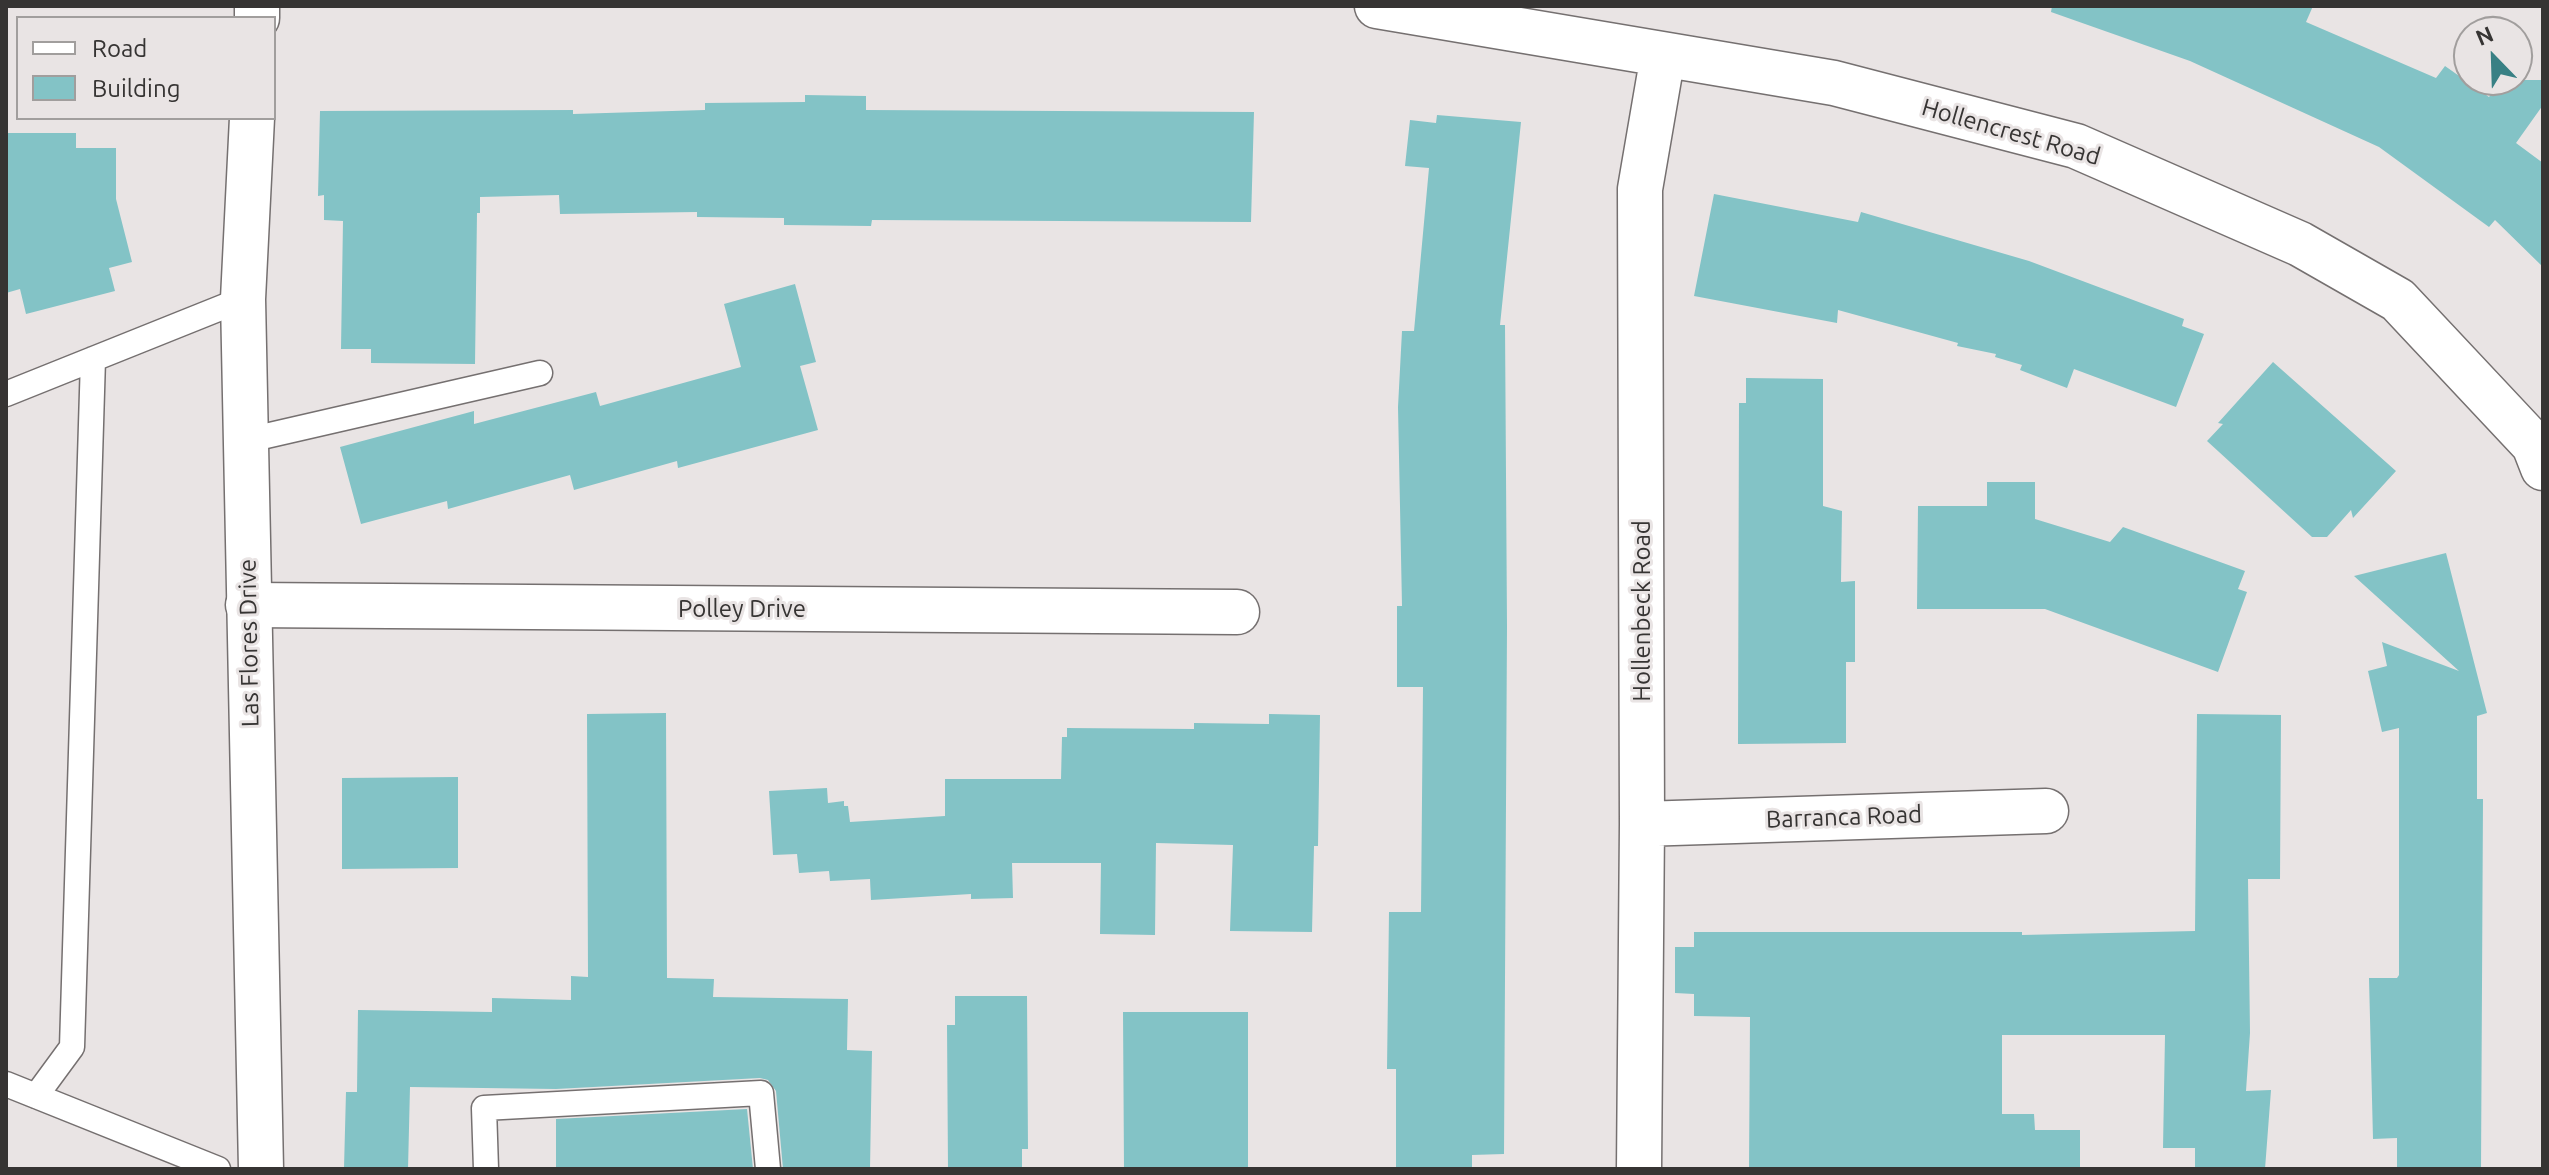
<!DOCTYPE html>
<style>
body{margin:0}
#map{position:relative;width:2549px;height:1175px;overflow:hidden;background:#e9e4e4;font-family:Ubuntu,sans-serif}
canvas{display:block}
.frame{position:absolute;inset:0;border:8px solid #363433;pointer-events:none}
.legend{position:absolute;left:16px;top:16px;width:260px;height:104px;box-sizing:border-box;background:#e9e4e4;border:2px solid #a19e9d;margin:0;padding:10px 14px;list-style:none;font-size:24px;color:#363433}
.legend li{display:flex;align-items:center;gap:16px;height:40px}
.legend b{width:40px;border:2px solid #a19e9d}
.north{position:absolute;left:2453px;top:16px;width:80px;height:80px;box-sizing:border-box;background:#e9e4e4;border:2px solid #a19e9d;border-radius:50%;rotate:337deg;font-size:22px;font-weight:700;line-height:32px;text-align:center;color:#363433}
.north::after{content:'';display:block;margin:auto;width:28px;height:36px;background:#388084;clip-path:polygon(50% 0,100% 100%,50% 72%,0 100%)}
</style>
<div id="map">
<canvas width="2549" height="1175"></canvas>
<div class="frame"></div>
<ul class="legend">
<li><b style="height:10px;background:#fff"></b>Road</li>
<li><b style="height:22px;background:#83c3c6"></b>Building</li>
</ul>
<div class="north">N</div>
</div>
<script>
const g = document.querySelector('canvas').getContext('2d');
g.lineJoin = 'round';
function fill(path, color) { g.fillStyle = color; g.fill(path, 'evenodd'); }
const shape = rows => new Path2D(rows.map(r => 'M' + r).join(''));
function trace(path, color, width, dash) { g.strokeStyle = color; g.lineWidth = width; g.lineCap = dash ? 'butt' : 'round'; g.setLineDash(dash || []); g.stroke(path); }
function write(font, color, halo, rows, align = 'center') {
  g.font = font + ' Ubuntu,sans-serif'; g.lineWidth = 6; g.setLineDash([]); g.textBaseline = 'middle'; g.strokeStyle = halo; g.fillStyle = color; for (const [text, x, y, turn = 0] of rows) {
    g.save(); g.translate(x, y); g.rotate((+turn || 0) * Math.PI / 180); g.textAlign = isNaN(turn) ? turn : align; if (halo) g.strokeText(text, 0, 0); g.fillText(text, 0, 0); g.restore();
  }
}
fill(shape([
 [2052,6,2313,6,2306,22,2436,78,2445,66,2489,97,2501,80,2543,80,2543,105,2516,143,2543,163,2543,267,2495,220,2489,227,2379,147,2190,61,2051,12],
 [805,95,866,96,866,110,1254,112,1251,222,872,220,871,226,784,225,784,218,697,217,697,212,560,214,559,195,480,197,480,213,477,213,475,364,371,363,371,349,341,349,343,221,324,220,324,195,318,196,320,111,573,110,573,114,705,110,705,103,805,102],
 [1437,115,1521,122,1500,325,1505,325,1507,627,1504,1154,1472,1155,1472,1169,1396,1169,1396,1069,1387,1069,1389,912,1421,912,1423,687,1397,687,1397,606,1402,606,1398,407,1402,331,1414,331,1429,168,1405,166,1410,120,1436,123],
 [6,133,76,133,76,148,116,148,116,199,132,262,109,268,115,291,26,314,20,289,6,293],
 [1714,194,1858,222,1861,212,2029,261,2184,319,2182,326,2204,334,2176,407,2074,369,2067,388,2020,370,2022,365,1995,357,1996,354,1957,346,1958,343,1838,310,1837,323,1694,296],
 [795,284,816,362,800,366,818,430,678,468,677,461,574,490,570,475,448,509,447,501,361,524,340,447,474,411,474,424,596,392,600,406,741,367,724,304],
 [2273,362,2396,471,2353,518,2351,510,2327,537,2312,537,2207,441,2223,424,2218,423],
 [1746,378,1823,379,1823,506,1842,511,1841,582,1855,581,1855,662,1846,662,1846,743,1738,744,1739,403,1746,403],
 [1987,482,2035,482,2035,519,2110,542,2123,527,2245,571,2238,589,2247,592,2218,672,2045,609,1917,609,1918,506,1987,506],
 [2446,553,2487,713,2477,716,2477,799,2483,799,2481,1169,2397,1169,2397,1138,2373,1139,2369,978,2397,978,2399,975,2399,728,2382,732,2368,671,2387,666,2382,642,2459,671,2354,576],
 [666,713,667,978,714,979,713,997,848,999,847,1050,872,1051,870,1169,783,1169,776,1091,768,1080,760,1078,556,1089,410,1087,408,1169,344,1168,346,1092,357,1092,358,1010,492,1012,492,998,571,1000,571,976,588,977,587,714],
 [1269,714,1320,715,1318,846,1314,846,1312,932,1230,931,1233,845,1156,843,1155,935,1100,934,1101,863,1012,863,1013,898,971,899,971,894,871,900,870,879,830,881,829,871,799,873,797,854,773,855,769,791,827,788,828,803,844,801,844,806,848,806,850,822,945,816,945,779,1061,779,1062,737,1067,737,1067,728,1194,729,1194,723,1269,724],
 [2197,714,2281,715,2280,879,2248,879,2250,1033,2246,1091,2271,1090,2265,1169,2195,1169,2195,1148,2163,1148,2165,1035,2002,1035,2002,1114,2034,1114,2035,1130,2080,1130,2080,1169,1749,1169,1750,1017,1694,1016,1694,994,1675,993,1675,947,1694,947,1694,932,2022,932,2022,935,2195,931],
 [458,777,458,868,342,869,342,778],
 [955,996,1027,996,1028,1149,1022,1149,1022,1169,948,1169,947,1025,955,1025],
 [1123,1012,1248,1012,1248,1169,1124,1169],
 [747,1109,753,1169,556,1169,556,1119]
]), '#83c3c6');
const service = shape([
 [6,394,243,299],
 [244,441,540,373],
 [6,1084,218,1169],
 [36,1096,72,1047,93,359],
 [486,1169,484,1108,761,1093,768,1169]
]);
const minor = shape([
 [1377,6,1834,83,2076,146,2300,244,2398,300,2534,445,2543,468],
 [248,605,1237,612],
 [1642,824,2046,811],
 [1639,1169,1642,824,1640,189,1663,55]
]);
const tertiary = shape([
 [257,18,257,6],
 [252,118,243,299,261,1169]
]);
trace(service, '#757070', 27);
trace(minor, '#757070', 47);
trace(tertiary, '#757070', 47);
trace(service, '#fff', 24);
trace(minor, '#fff', 44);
trace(tertiary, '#fff', 44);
write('24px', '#363433', '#e9e4e4', [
 ["Hollencrest Road",2011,132,16],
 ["Polley Drive",742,609],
 ["Hollenbeck Road",1642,611,-90],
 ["Las Flores Drive",249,643,-91],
 ["Barranca Road",1844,817,-2]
]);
</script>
